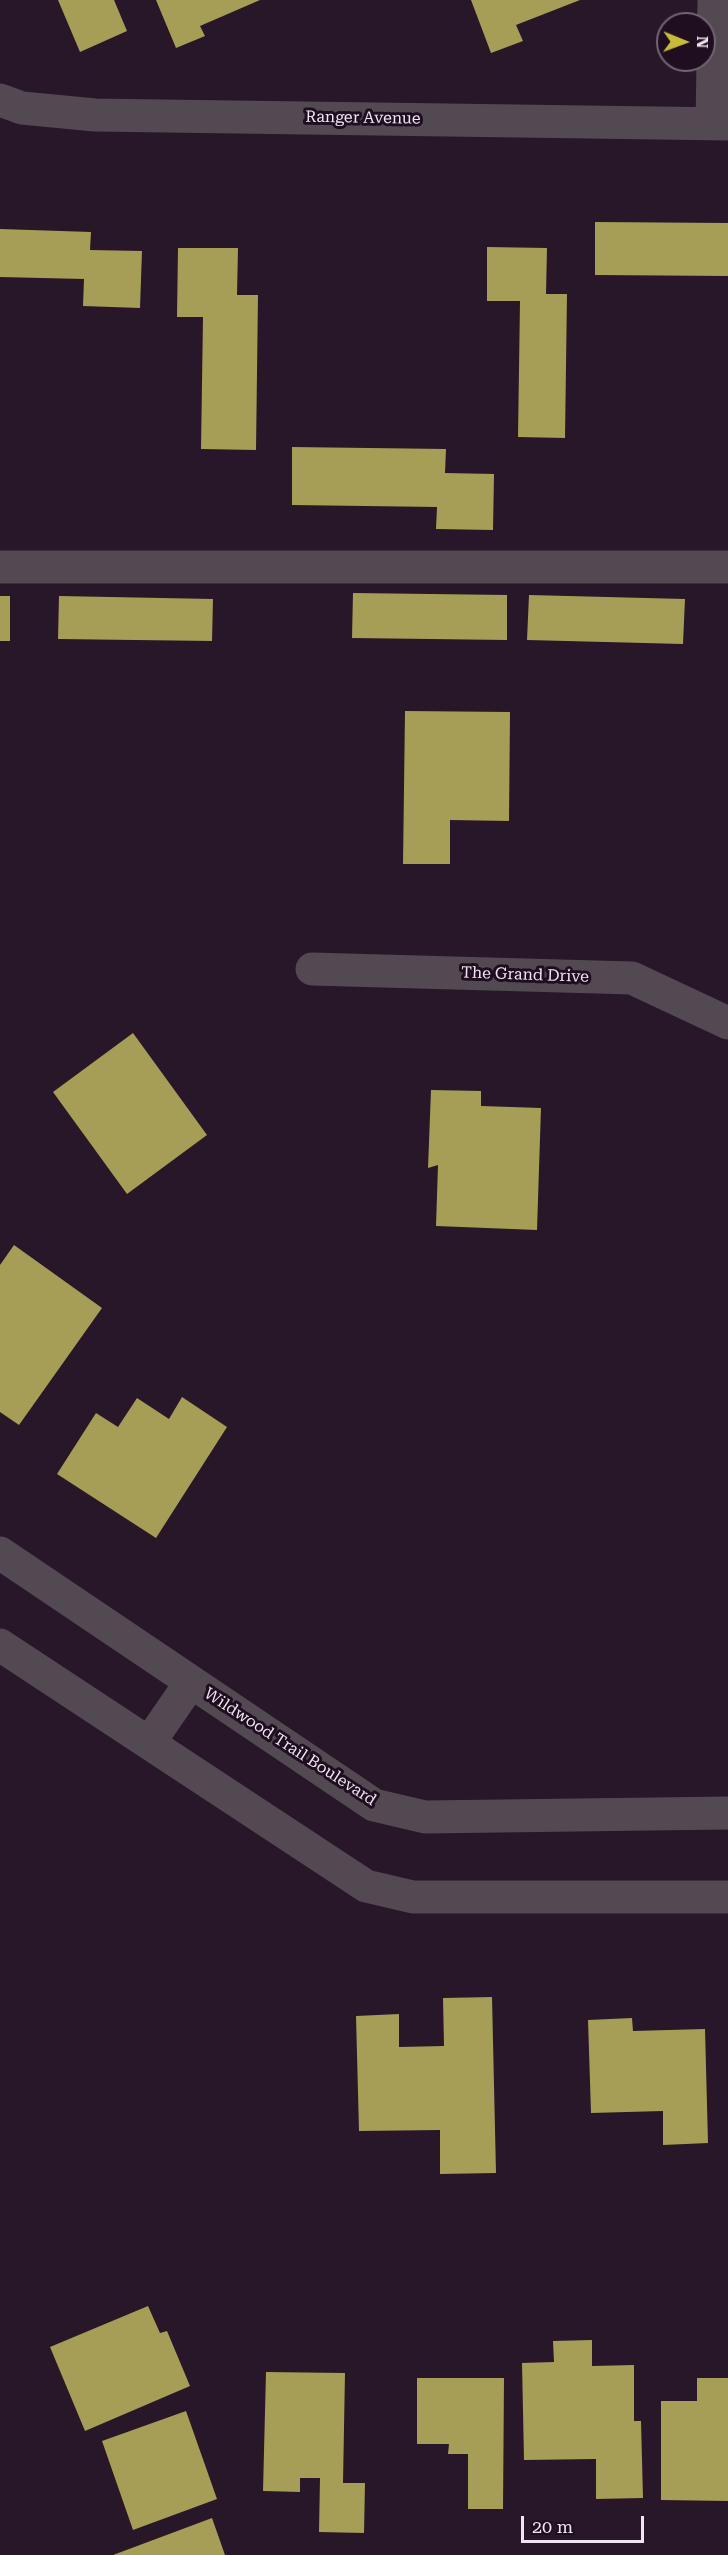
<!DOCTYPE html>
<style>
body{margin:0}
#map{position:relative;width:728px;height:2555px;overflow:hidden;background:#271729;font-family:"Roboto Serif",serif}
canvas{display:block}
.north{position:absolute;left:656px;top:12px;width:60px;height:60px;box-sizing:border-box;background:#1e0e1f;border:2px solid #726473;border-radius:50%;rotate:91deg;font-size:16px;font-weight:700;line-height:24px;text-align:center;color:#efe4f0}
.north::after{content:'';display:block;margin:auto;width:21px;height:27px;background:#c9bb3a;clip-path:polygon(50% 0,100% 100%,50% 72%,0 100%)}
.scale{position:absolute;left:521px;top:2516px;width:123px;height:27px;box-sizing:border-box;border:3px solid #efe4f0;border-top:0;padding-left:8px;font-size:18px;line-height:21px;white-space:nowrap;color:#efe4f0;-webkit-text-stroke:4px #1e0e1f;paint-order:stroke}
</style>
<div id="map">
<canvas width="728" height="2555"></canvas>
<div class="north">N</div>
<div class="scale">20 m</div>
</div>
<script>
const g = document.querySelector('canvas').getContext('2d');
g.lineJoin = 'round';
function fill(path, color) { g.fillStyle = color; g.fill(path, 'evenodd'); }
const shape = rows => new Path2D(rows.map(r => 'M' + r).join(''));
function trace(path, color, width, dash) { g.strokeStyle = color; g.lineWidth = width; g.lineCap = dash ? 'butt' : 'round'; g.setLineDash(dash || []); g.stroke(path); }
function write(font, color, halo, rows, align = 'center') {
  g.font = font + ' "Roboto Serif",serif'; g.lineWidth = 6; g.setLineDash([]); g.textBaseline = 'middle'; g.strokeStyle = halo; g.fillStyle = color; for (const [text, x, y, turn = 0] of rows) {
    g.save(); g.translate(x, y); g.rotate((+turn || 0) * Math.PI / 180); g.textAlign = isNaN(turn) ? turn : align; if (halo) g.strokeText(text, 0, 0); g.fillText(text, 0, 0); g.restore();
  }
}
fill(shape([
 [58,0,114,0,127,31,80,52],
 [156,0,260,0,200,26,205,36,176,48],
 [471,0,580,0,516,25,523,41,491,53],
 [595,222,728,223,728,276,595,275],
 [0,229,91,232,90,250,142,251,140,308,83,306,84,279,0,277],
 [487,247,547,248,546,294,567,294,565,438,518,437,520,301,487,301],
 [178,248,238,248,237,295,258,295,256,450,201,449,203,317,177,317],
 [292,447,446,449,445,473,494,474,493,530,436,529,437,507,292,505],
 [353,593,507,595,507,640,352,638],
 [529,595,685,599,683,644,527,640],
 [0,596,10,596,10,641,0,641],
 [59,596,213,599,212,641,58,639],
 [405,711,510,712,509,821,450,820,450,864,403,864],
 [133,1033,207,1135,127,1194,53,1092],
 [431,1090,481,1091,481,1106,541,1108,537,1230,436,1226,438,1165,428,1168],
 [14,1245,102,1308,19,1425,0,1412,0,1265],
 [182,1397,227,1427,156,1538,57,1474,96,1413,118,1427,137,1398,169,1419],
 [492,1997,496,2173,440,2174,440,2130,359,2131,356,2016,399,2014,399,2047,444,2046,443,1998],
 [632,2018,633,2031,705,2029,708,2143,663,2145,663,2111,591,2113,588,2020],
 [148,2306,160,2333,167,2331,190,2386,85,2431,50,2347],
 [592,2340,592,2366,634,2365,634,2421,641,2421,643,2498,596,2499,596,2459,524,2460,522,2363,554,2362,553,2341],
 [266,2372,345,2373,343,2483,365,2483,364,2533,319,2532,320,2478,300,2478,300,2492,263,2491],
 [417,2378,504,2378,503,2509,468,2509,468,2454,448,2454,449,2444,417,2444],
 [697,2378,728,2378,728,2501,661,2500,661,2401,697,2401],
 [186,2411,217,2499,133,2530,102,2441],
 [212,2518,225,2555,113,2555]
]), '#a69e56');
trace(shape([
 [0,100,22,108,95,115,728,124],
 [712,123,714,0],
 [0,567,728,567],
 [312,969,632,978,728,1023],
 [0,1553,374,1805,425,1817,728,1813],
 [0,1645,366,1886,413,1897,728,1897],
 [149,1743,191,1682]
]), '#524952', 33);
write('16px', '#efe4f0', '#1e0e1f', [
 ["Ranger Avenue",363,118,1],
 ["The Grand Drive",525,975,2],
 ["Wildwood Trail Boulevard",290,1747,33]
]);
</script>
